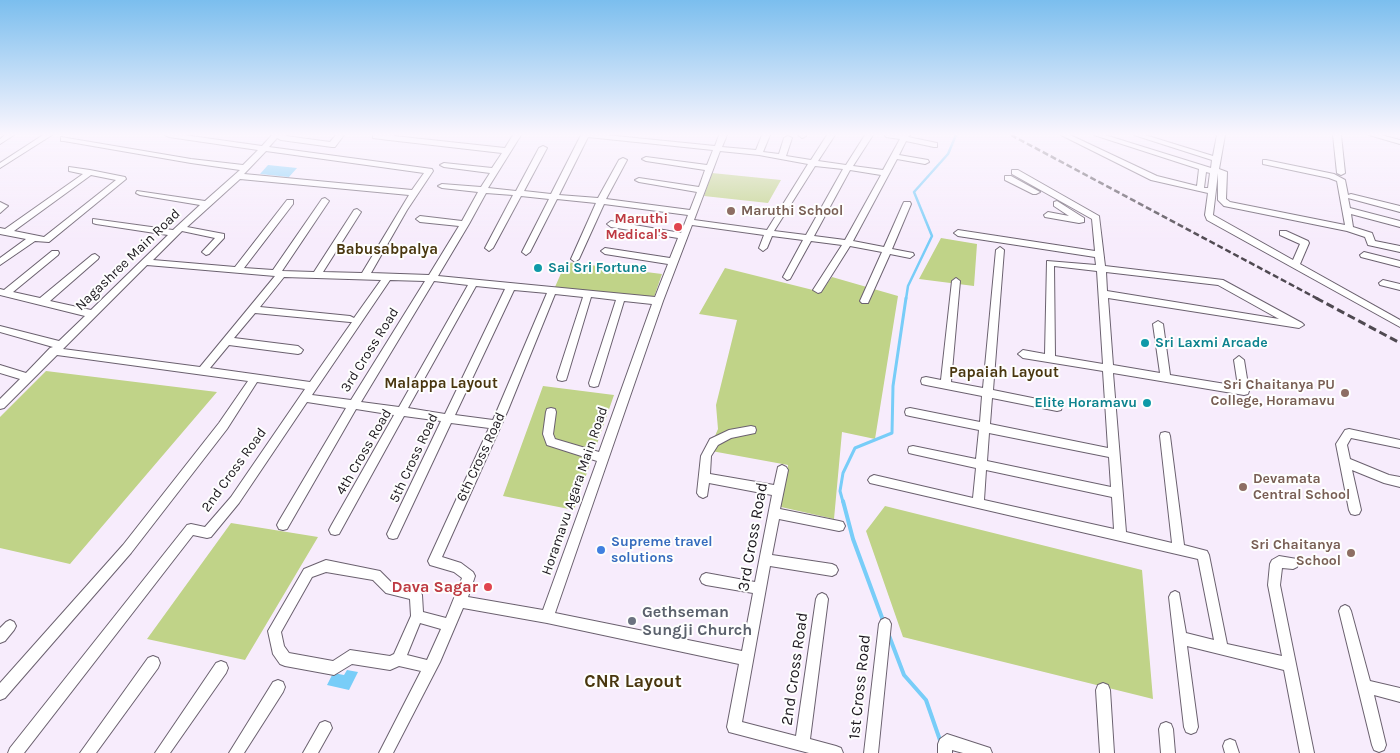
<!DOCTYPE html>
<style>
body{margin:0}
canvas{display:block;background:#f7ecfc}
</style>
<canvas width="1400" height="753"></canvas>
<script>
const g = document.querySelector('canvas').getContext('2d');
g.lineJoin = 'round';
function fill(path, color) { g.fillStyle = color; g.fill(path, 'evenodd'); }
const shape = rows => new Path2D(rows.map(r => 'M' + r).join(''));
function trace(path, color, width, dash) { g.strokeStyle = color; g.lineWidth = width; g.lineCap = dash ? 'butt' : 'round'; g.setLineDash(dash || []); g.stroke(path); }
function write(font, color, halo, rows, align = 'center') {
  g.font = font + ' Karla,sans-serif'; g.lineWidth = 4; g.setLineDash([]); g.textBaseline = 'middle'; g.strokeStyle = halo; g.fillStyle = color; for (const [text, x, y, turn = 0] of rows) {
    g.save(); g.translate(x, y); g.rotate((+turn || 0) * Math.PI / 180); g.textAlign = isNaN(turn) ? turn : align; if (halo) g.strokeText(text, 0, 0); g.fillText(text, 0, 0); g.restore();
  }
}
fill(shape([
 [712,173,781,180,768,203,704,196],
 [941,238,977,244,974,286,919,279],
 [566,262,662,274,653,300,555,287],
 [725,268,821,292,832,277,898,296,875,439,842,432,834,519,781,507,788,465,706,450,709,450,718,429,716,405,737,320,699,314],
 [46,371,217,392,70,564,0,548,0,417],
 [543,386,614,395,574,510,503,496],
 [885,506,1142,570,1153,699,903,637,866,531],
 [231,523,318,537,245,660,147,639]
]), '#c0d388');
fill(shape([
 [268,165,297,168,289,177,260,174],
 [347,670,358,672,349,690,327,685,333,673,344,675]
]), '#78cdf8');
trace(shape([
 [906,299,908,286,932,236,914,192,948,154,956,135]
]), '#78cdf8', 2.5);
trace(shape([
 [843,502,840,491,843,473,855,448,892,433,893,386,906,298]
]), '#78cdf8', 3);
trace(shape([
 [843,501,853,539,884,623],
 [888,633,904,675,926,700,941,743]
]), '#78cdf8', 4);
const minor = shape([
 [5,135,14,135,0,144,0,139,5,135],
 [43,135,52,135,0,168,0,163,43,135],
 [165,135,184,135,262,146,272,135,287,135,286,136,330,142,336,135,344,135,335,147,332,147,281,140,277,138,269,147,432,169,433,171,407,210,371,273,429,275,459,226,420,222,416,219,420,216,462,221,478,192,442,188,438,186,442,184,481,187,490,173,444,167,440,165,444,163,492,168,502,153,389,140,373,138,373,135,395,135,394,136,505,148,513,135,521,135,488,188,516,191,539,148,543,146,547,148,524,191,551,194,581,135,606,135,715,146,719,135,727,135,722,147,756,150,762,135,770,135,763,152,779,154,784,138,788,136,792,138,786,156,811,160,827,135,835,135,818,161,846,165,865,135,873,135,853,166,883,170,900,139,886,137,885,135,910,135,908,137,937,143,937,147,934,147,906,141,899,155,928,160,929,162,925,164,897,159,853,241,884,247,903,204,904,202,910,202,911,204,892,249,913,253,914,255,910,258,890,254,868,303,862,303,860,301,882,252,850,246,821,292,818,293,813,290,842,245,811,241,790,279,787,280,783,277,803,240,772,236,767,248,763,251,759,248,764,235,692,225,663,301,555,613,742,651,753,593,706,585,702,583,700,579,702,575,706,573,755,582,772,495,709,483,707,496,703,498,699,496,697,493,701,456,710,439,729,430,751,426,755,427,756,430,755,433,731,438,718,445,711,456,710,474,774,485,778,467,782,465,786,467,788,470,780,509,839,521,843,522,845,526,843,530,839,531,779,519,772,555,832,564,836,566,838,570,836,574,832,576,770,566,742,722,796,736,816,599,818,595,822,593,826,595,828,599,810,739,836,746,841,748,843,753,809,753,729,732,727,727,739,664,547,623,463,608,440,662,393,753,379,753,421,671,399,666,390,670,352,664,334,675,285,666,280,664,273,654,268,631,304,569,326,560,380,571,393,584,420,591,422,595,423,612,446,618,462,578,454,572,430,565,428,561,489,428,451,423,397,538,393,539,389,538,387,534,441,421,404,416,339,534,335,535,331,534,329,530,331,526,394,415,356,409,287,529,283,530,279,529,277,525,279,521,346,408,307,402,239,503,211,537,207,538,193,535,24,753,8,753,10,748,187,525,191,524,205,527,231,497,305,389,257,382,227,429,131,553,5,698,0,700,0,683,123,545,219,423,248,381,57,355,4,408,0,409,0,399,20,379,0,373,0,365,26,373,50,348,53,347,0,332,0,326,59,341,85,316,0,295,0,289,4,290,52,251,58,251,59,253,58,255,13,292,40,298,92,255,95,254,99,257,98,259,50,301,91,310,168,235,96,224,93,223,93,219,173,230,200,205,140,195,136,193,137,191,205,201,240,170,191,163,64,141,61,141,61,137,191,159,243,165,258,150,169,137,165,135],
 [588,137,713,150,707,165,646,157,642,159,646,161,705,170,699,187,639,178,635,180,639,182,697,192,690,210,606,199,627,160,623,158,619,160,598,198,559,195,588,137],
 [266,151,424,173,412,190,244,174,266,151],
 [720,151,759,155,808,164,767,230,694,220,720,151],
 [815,166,843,169,806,235,774,231,815,166],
 [850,170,881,175,845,240,814,236,850,170],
 [240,179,409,195,362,273,323,272,361,212,357,209,354,210,314,272,282,271,329,201,325,198,322,199,273,270,244,268,293,204,293,200,287,200,235,267,153,260,182,231,215,238,202,252,206,255,209,254,224,238,224,234,187,227,240,179],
 [486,193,513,195,485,248,489,251,493,248,521,196,549,199,522,252,526,255,530,252,557,199,596,203,571,259,575,262,579,259,604,204,688,215,681,233,611,221,607,224,611,227,678,238,670,258,605,248,601,251,605,254,668,264,655,297,438,276,469,224,486,193],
 [147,265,275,276,200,367,63,349,147,265],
 [284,277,381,280,354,318,350,316,260,307,284,277],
 [390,280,425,281,351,400,312,395,390,280],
 [434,281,468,285,399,407,361,402,434,281],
 [476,286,505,289,445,414,408,408,476,286],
 [514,290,547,293,493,420,455,415,514,290],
 [555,294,583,297,557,377,558,380,562,381,566,380,567,377,591,297,616,300,589,383,590,386,594,387,598,386,599,383,624,301,652,304,599,452,555,439,553,434,556,412,555,409,551,408,547,409,546,412,543,434,547,445,597,461,543,610,468,597,475,576,473,572,461,563,442,557,508,410,555,294],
 [255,313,350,322,352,322,310,382,210,368,229,345,298,354,301,353,303,350,298,346,234,338,255,313],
 [326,572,373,580,386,593,410,599,411,616,394,654,390,656,350,650,333,661,289,653,284,646,281,632,312,577,326,572],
 [420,623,441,629,427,660,407,655,420,623],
 [798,135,806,135,806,136,802,138,798,135],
 [1061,135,1070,135,1157,176,1197,186,1199,169,1094,135,1105,135,1211,168,1212,160,1134,135,1145,135,1213,156,1217,135,1225,135,1219,169,1227,172,1226,199,1230,202,1345,225,1337,181,1329,178,1263,164,1263,160,1266,160,1334,174,1345,180,1348,195,1351,194,1400,206,1400,212,1348,198,1350,208,1400,221,1400,227,1351,214,1353,227,1372,233,1375,241,1400,246,1400,252,1368,245,1365,237,1347,231,1224,206,1218,200,1218,173,1213,215,1293,260,1300,244,1280,235,1280,231,1286,231,1308,241,1309,243,1300,264,1400,320,1400,327,1207,220,1205,215,1208,193,1151,180,1061,135],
 [1206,172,1210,173,1208,188,1204,188,1206,172],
 [1333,135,1341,135,1345,173,1341,175,1337,173,1333,135],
 [1369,135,1381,135,1400,140,1400,144,1369,135],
 [69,167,90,170,125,177,126,179,49,242,35,241,0,265,0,258,26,239,0,234,0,228,5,229,83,174,69,171,69,167],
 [91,175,116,180,44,237,14,231,91,175],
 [1012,170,1018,170,1099,216,1105,266,1223,280,1302,323,1304,325,1299,328,1108,298,1113,365,1160,373,1153,324,1158,321,1163,324,1170,375,1238,386,1234,360,1239,356,1244,360,1249,391,1248,394,1244,395,1113,373,1126,532,1172,543,1160,436,1161,433,1165,432,1169,433,1170,436,1184,545,1207,551,1209,555,1227,644,1282,656,1268,585,1270,564,1272,560,1279,556,1297,559,1299,563,1297,567,1293,569,1282,568,1280,585,1314,753,1300,753,1284,670,1187,646,1198,727,1196,732,1191,734,1186,732,1184,727,1169,597,1171,593,1175,591,1179,593,1186,633,1214,640,1198,559,870,483,868,480,870,477,874,475,973,498,976,468,913,454,909,453,908,450,909,447,913,446,976,459,979,430,910,416,906,415,905,412,906,409,910,408,980,422,982,396,926,385,922,384,921,381,922,378,926,377,941,380,952,281,956,278,960,281,951,382,983,388,996,250,1000,247,1004,250,993,390,1057,403,1061,404,1062,407,1061,410,1057,411,992,398,990,424,1108,448,1103,371,1023,358,1018,354,1023,350,1045,354,1047,261,1096,265,1095,257,958,236,954,233,958,230,1095,251,1092,219,1012,174,1012,170],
 [1054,266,1097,271,1103,364,1055,356,1054,266],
 [1106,272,1218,285,1279,319,1107,291,1106,272],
 [989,433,1109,457,1111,487,987,461,989,433],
 [986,470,1112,497,1114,529,984,500,986,470],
 [1005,176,1011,176,1040,192,1036,194,1033,194,1005,180,1005,176],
 [1057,201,1084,218,1084,222,1079,223,1045,217,1044,215,1048,212,1069,216,1054,206,1054,202,1057,201],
 [0,202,8,206,0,213,0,202],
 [1364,252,1400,261,1400,267,1361,257,1360,255,1364,252],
 [1383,280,1400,284,1400,290,1380,285,1379,283,1383,280],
 [1349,429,1400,440,1400,448,1351,438,1347,445,1350,459,1389,475,1400,477,1400,487,1384,483,1352,470,1361,510,1359,514,1355,515,1351,514,1349,510,1336,444,1345,430,1349,429],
 [1345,605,1349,607,1351,611,1370,681,1400,688,1400,702,1374,695,1386,745,1384,750,1379,752,1374,750,1372,745,1339,611,1341,607,1345,605],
 [885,618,889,620,891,624,878,753,864,753,879,624,881,620,885,618],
 [10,620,14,622,16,626,14,630,5,641,0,643,0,628,6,622,10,620],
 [153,656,158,658,160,663,158,668,96,753,80,753,148,658,153,656],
 [221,661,226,663,228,668,226,673,170,753,155,753,216,663,221,661],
 [278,680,283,682,285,687,283,692,244,753,229,753,273,682,278,680],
 [1103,683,1108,685,1110,690,1114,753,1100,753,1096,690,1098,685,1103,683],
 [325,721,330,723,332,728,318,753,303,753,320,723,325,721],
 [1166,722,1171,724,1173,729,1175,753,1161,753,1159,729,1161,724,1166,722],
 [947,734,990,748,992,753,963,753,952,750,952,753,938,753,938,744,940,739,947,734],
 [1230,739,1235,741,1239,753,1225,753,1223,746,1225,741,1230,739]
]);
trace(minor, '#6b616f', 2);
fill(minor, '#fff');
trace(shape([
 [1011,135,1318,299]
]), '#4f4951', 2.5, [6, 3]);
trace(shape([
 [1316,298,1400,343]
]), '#4f4951', 3, [8, 4]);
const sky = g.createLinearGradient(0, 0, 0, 240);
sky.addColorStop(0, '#7bbeee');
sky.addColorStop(0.56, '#fbf6fe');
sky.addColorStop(1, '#fbf6fe00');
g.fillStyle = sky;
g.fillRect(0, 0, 1400, 240);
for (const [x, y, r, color] of [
 [731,211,5,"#8d6e63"],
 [678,227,5,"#e0444e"],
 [538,268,5,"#0f9aa8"],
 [1145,343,5,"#0f9aa8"],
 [1345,393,5,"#8d6e63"],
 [1147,403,5,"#0f9aa8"],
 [1243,487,5,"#8d6e63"],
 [601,550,5,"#3f7fe0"],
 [1351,553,5,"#8d6e63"],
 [488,587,5,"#e0444e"],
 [632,621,5,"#6b7280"]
]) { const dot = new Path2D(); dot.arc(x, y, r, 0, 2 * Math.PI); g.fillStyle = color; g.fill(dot); trace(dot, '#fefefe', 2); }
write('bold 14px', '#785e54', '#fefefe', [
 ["Maruthi School",741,211],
 ["Sri Chaitanya PU",1335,385,"right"],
 ["College, Horamavu",1335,401,"right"],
 ["Devamata",1253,479],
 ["Central School",1253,495],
 ["Sri Chaitanya",1341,545,"right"],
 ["School",1341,561,"right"]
], 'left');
write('bold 14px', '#be3a42', '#fefefe', [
 ["Maruthi",668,219],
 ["Medical's",668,235]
], 'right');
write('14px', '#1c181e', '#fefefe', [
 ["Nagashree Main Road",128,260,-44],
 ["3rd Cross Road",370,350,-58],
 ["4th Cross Road",364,452,-60],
 ["6th Cross Road",481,457,-65],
 ["5th Cross Road",414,458,-65],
 ["2nd Cross Road",234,470,-54],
 ["Horamavu Agara Main Road",575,491,-71]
]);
write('bold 14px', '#0d838f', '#fefefe', [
 ["Sai Sri Fortune",548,268],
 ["Sri Laxmi Arcade",1155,343],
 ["Elite Horamavu",1137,403,"right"]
], 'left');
write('bold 14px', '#366cbe', '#fefefe', [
 ["Supreme travel",611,542],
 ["solutions",611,558]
], 'left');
write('bold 15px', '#49360f', '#fefefe', [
 ["Babusabpalya",387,250],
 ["Papaiah Layout",1004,373],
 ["Malappa Layout",441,384]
]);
write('16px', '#1c181e', '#fefefe', [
 ["3rd Cross Road",753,537,-80],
 ["2nd Cross Road",795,669,-82],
 ["1st Cross Road",860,687,-84]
]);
write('bold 16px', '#be3a42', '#fefefe', [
 ["Dava Sagar",478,587]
], 'right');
write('bold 16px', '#5b616d', '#fefefe', [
 ["Gethseman",642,612],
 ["Sungji Church",642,630]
], 'left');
write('bold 18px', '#49360f', '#fefefe', [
 ["CNR Layout",633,682]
]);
</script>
